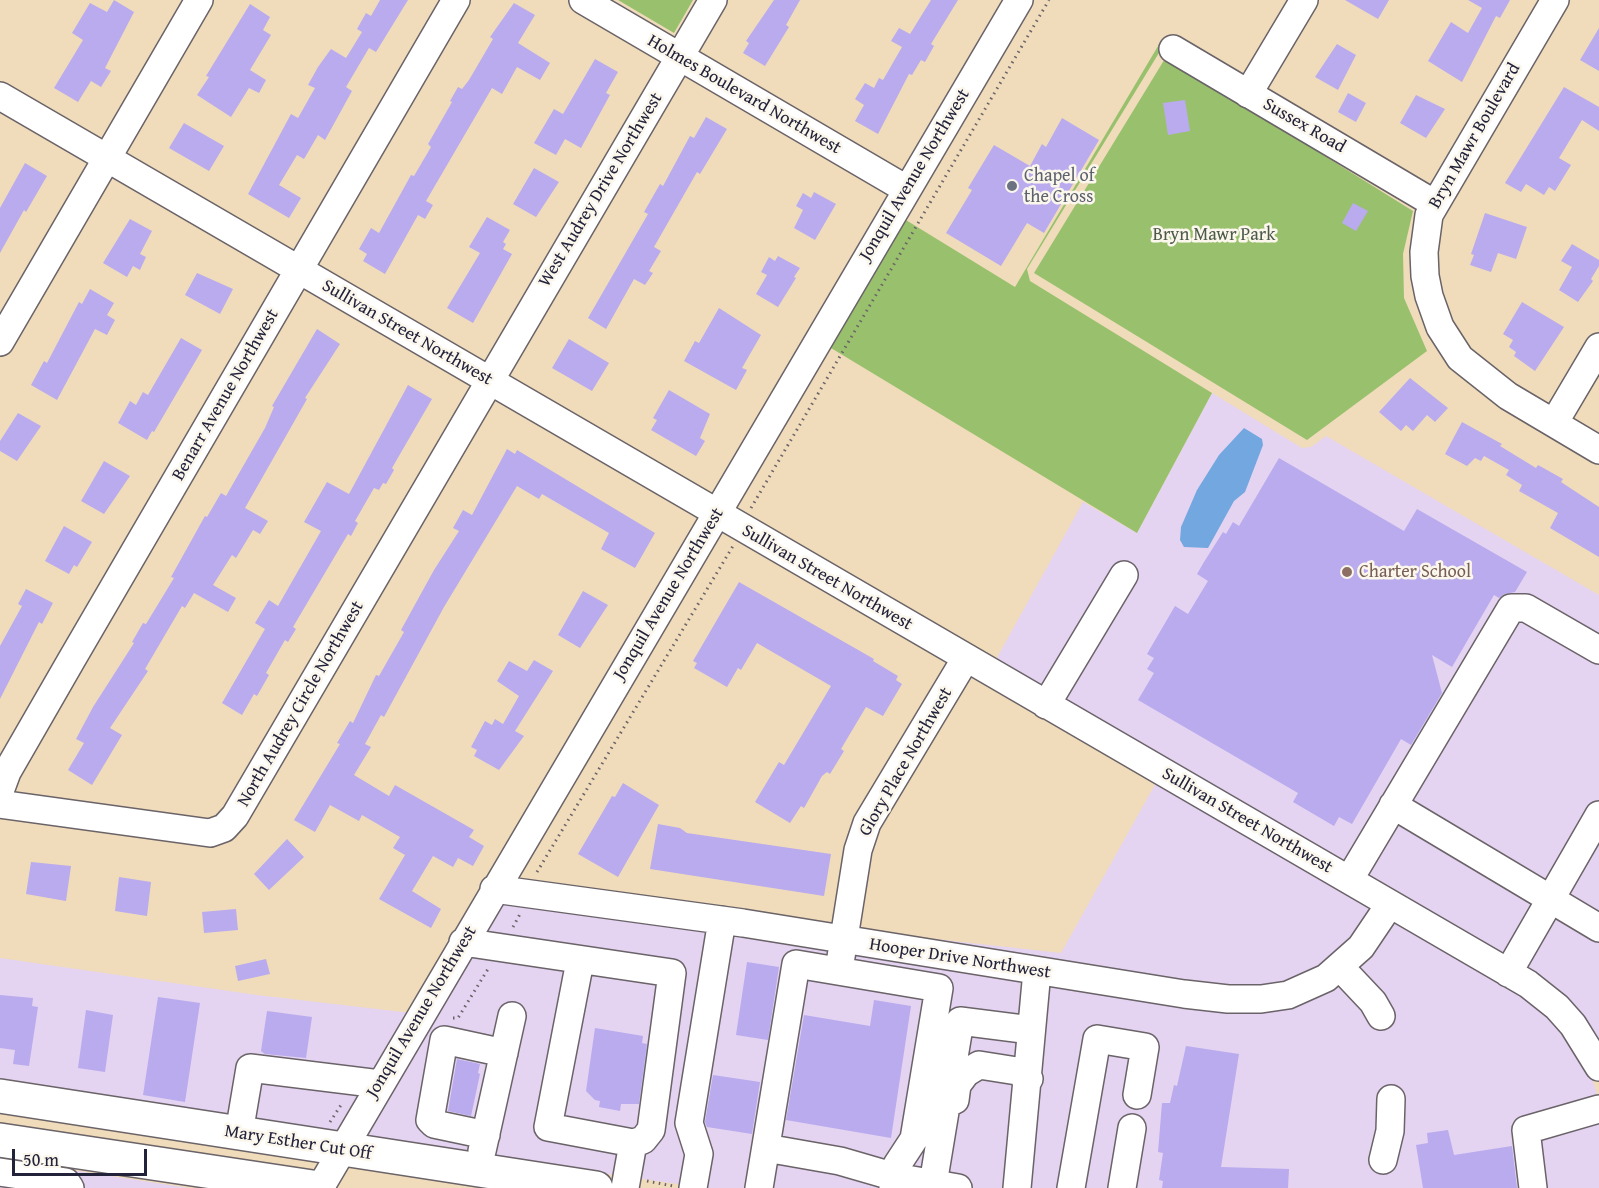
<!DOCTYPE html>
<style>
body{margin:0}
#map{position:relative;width:1599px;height:1188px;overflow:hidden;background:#f0dcbb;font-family:"Gentium Book Plus",serif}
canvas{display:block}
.scale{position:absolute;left:12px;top:1149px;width:135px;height:27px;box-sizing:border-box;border:3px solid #22223b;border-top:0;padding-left:8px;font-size:18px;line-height:21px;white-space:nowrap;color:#22223b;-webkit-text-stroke:4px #fbf7ec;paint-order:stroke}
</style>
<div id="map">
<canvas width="1599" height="1188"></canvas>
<div class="scale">50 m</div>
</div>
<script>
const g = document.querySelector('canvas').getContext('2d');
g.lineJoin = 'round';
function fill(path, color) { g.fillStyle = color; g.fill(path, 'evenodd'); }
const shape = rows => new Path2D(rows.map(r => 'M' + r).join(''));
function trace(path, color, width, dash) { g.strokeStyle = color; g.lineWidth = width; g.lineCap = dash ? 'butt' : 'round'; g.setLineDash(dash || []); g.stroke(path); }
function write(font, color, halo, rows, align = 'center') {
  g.font = font + ' "Gentium Book Plus",serif'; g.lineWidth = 5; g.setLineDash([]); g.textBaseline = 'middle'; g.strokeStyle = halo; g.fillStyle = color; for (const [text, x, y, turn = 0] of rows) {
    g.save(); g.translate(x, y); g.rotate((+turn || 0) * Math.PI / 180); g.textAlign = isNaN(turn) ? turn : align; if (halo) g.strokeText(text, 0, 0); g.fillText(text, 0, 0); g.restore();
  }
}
fill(shape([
 [1212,393,1302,448,1311,447,1326,436,1599,595,1599,1046,1581,1018,994,663,1083,502,1137,533],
 [1157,781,1376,908,1354,941,1322,969,1287,986,1230,989,854,930,1061,953],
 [498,900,1260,1009,1392,917,1522,993,1550,1015,1590,1072,1599,1100,1599,1188,705,1188,358,1138],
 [0,958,257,995,411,1013,339,1135,0,1082],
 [0,1159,189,1188,0,1188]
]), '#e4d3f1');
fill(shape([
 [618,0,693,0,674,33],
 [1161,41,1165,43,1027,269,1030,281,1212,393,1137,533,826,345,901,217,1015,287],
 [1166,57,1413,211,1403,254,1404,298,1427,351,1307,440,1034,273]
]), '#99c16d');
fill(shape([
 [1244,428,1262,439,1263,445,1245,492,1234,501,1208,548,1184,547,1180,540,1181,527,1197,490,1219,455]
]), '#73a7df');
fill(shape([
 [114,0,134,12,105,68,111,71,101,87,91,81,78,102,54,88,83,40,72,33,90,3,107,12],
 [380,0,408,0,376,52,369,48,346,87,352,91,325,140,318,135,304,159,297,155,279,185,301,198,289,218,248,194,291,114,298,118,315,88,308,85,318,67,331,49,346,58,362,32,357,29,366,13,371,16],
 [774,0,800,0,786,25,789,27,765,66,743,53,749,43,746,41],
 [931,0,958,0,931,44,934,46,925,62,921,60,912,75,909,74,878,134,855,121,864,105,855,99,865,83,874,88,879,78,883,80,902,47,891,41,899,28,910,34],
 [1345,0,1389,0,1378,19],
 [1468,0,1510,0,1500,18,1496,16,1462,82,1428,61,1451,22,1468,33,1482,8],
 [514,3,535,15,518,43,550,63,540,80,517,67,502,94,492,88,426,201,433,205,425,219,418,215,385,274,363,261,367,254,359,249,371,228,379,233,411,175,414,176,431,147,428,144,452,102,450,101,458,87,462,89,469,80,493,39,490,37],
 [250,4,270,17,263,30,271,35,250,70,266,80,259,93,249,88,231,117,197,95,209,77,206,76],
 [1599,28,1599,71,1580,60],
 [1337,44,1356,55,1338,90,1315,77],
 [595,59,618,72,606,93,610,95,581,148,565,139,556,155,534,143,554,109,563,114],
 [1564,87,1599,107,1599,131,1582,120,1559,158,1571,165,1555,191,1549,187,1544,195,1526,184,1521,192,1505,183],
 [1348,93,1366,103,1356,122,1338,112],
 [1416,95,1445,109,1426,138,1400,123],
 [1185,100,1190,131,1168,135,1163,103],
 [706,117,727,129,700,174,697,172,654,247,661,251,649,271,653,273,645,285,634,279,606,329,588,318,648,214,644,212,660,184,663,186,690,136,694,138],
 [1062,118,1099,140,1044,233,1027,223,1001,266,946,233,972,190,968,188,994,145,1030,166,1042,144,1046,147],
 [184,123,224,146,209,171,169,148],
 [25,163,47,176,26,212,24,210,0,253,0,208],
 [534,168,559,182,536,217,513,204],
 [814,192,836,204,815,240,794,228,803,210,796,206,803,193,811,198],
 [1353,203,1368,211,1356,231,1342,223],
 [1485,213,1527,227,1516,259,1498,253,1491,272,1470,265,1474,255,1471,254],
 [487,217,510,230,503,242,506,244,503,249,512,254,473,323,447,308,480,253,469,247],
 [130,219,152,231,140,254,146,257,140,270,133,266,127,277,103,263],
 [1572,244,1599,260,1599,266,1591,279,1593,281,1578,302,1559,290,1572,267,1561,261],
 [778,256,800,268,794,277,796,278,778,307,756,294,767,275,761,272,769,257,775,261],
 [197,273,233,289,220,314,185,295],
 [90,289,114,303,107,315,115,320,107,335,95,329,57,400,31,385,44,361,47,363,79,302,82,304],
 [1522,302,1564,327,1535,371,1514,356,1516,352,1509,347,1513,340,1503,334],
 [719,308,761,335,742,368,747,370,736,390,684,361,695,341,699,343],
 [317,329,340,344,305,398,307,399,245,508,268,521,260,534,253,530,236,558,232,555,213,585,236,598,228,612,194,593,185,608,182,606,145,669,148,671,110,728,122,735,92,785,68,770,84,743,76,739,93,707,134,643,132,642,143,623,146,624,174,578,171,577,205,516,207,517,221,493,226,496,265,428,274,407,272,406],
 [181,338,202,350,154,432,152,431,147,440,118,423,130,401,136,405,143,392,148,395],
 [569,339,609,363,592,391,552,368],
 [1410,378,1448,408,1435,422,1427,415,1413,431,1406,425,1401,431,1379,412],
 [408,385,432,399,392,468,394,470,386,484,383,483,379,490,374,488,355,521,358,523,351,536,348,534,293,627,296,629,288,642,285,640,266,673,269,675,257,696,254,694,242,715,222,703,265,629,255,623,269,600,278,606,321,531,304,522,327,482,349,494],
 [669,390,710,414,700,438,705,441,696,456,651,430,657,420,653,418],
 [18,413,41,426,17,461,0,451,0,441],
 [1462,422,1502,444,1500,446,1536,468,1538,465,1563,479,1561,482,1599,507,1599,557,1550,528,1558,513,1519,491,1522,485,1506,475,1509,470,1484,456,1481,461,1475,458,1467,466,1445,454],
 [507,449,515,454,517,450,655,533,635,568,601,549,609,533,542,494,539,499,517,486,444,607,384,717,381,715,365,744,371,747,354,775,389,796,395,785,474,830,469,837,484,846,473,866,458,858,453,867,433,856,412,891,441,909,431,928,379,899,405,855,393,848,400,837,362,815,359,821,330,805,315,832,294,820,340,744,337,743,350,721,353,723,376,675,379,676,404,632,401,630,434,570,459,531,453,528,463,510,472,515],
 [1279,458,1404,531,1417,509,1527,572,1515,592,1504,594,1499,598,1494,595,1452,667,1432,655,1442,693,1411,745,1401,739,1352,824,1339,817,1334,826,1293,802,1298,793,1138,700,1154,673,1147,669,1154,658,1147,654,1175,606,1188,614,1208,581,1197,574,1204,562,1223,532,1226,534,1233,522,1239,526],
 [104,461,130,476,104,514,81,501],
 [64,526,92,542,77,567,74,565,69,574,45,561],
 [739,582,874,659,873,661,898,676,896,680,902,684,883,716,866,707,841,749,844,751,830,774,827,772,822,776,804,808,801,806,790,823,755,802,779,762,784,765,831,686,757,643,741,670,738,668,727,687,694,668,697,663,693,661],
 [26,589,53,603,42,624,39,622,0,699,0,646,22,606,18,604],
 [583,591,608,605,580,648,558,635],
 [534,660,553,671,515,731,524,736,499,770,474,756,477,750,471,747,485,721,492,725,495,719,503,724,519,696,497,681,509,661,527,671],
 [623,783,659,805,618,877,578,854,612,796,615,797],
 [658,824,680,828,687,833,831,854,824,896,650,869],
 [287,839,304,857,269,890,254,874],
 [31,862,71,866,66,901,26,894],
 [119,877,151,882,147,916,115,911],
 [236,909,238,930,204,933,202,912],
 [266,959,270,974,238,981,235,966],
 [747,962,779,967,768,1040,736,1035],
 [0,995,33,998,32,1006,38,1007,29,1066,13,1064,15,1050,0,1048],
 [158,997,200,1003,185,1102,143,1095],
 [874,1000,911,1006,891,1138,786,1120,804,1015,870,1026],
 [86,1010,113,1015,105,1072,78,1068],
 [267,1011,312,1017,306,1058,265,1054,261,1051],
 [595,1028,643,1036,642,1043,647,1044,639,1104,621,1104,620,1111,599,1107,600,1101,595,1100,586,1091],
 [1186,1046,1239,1054,1221,1167,1289,1169,1288,1188,1162,1188,1163,1181,1159,1180,1163,1153,1158,1152,1162,1103,1170,1103,1174,1085,1177,1086],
 [457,1059,480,1064,478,1073,480,1074,471,1116,448,1111],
 [713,1075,760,1082,752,1134,707,1127,705,1122],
 [1448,1130,1454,1155,1512,1146,1517,1188,1423,1188,1416,1145,1428,1143,1427,1133]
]), '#b9abee');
const minor = shape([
 [583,0,906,189],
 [1555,0,1429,215,1424,252,1425,276,1429,296,1440,327,1460,358,1508,396,1599,450],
 [1173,49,1435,204],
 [1248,94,1304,0],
 [0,96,1528,984,1557,1007,1573,1025,1599,1067],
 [0,342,199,0],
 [1554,423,1599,347],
 [1046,705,1124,575],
 [0,791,7,772,72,659,456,0],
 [0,804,210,833,224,828,235,816,713,0],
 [1393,805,1599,928],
 [1349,880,1511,608,1526,608,1599,650],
 [494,889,743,923,1184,994,1228,999,1261,999,1288,995,1326,978,1361,947,1390,904],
 [463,942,672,973,651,1130,643,1140,633,1143,548,1127,580,961],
 [841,957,858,850,867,823,966,658],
 [1340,967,1373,1002,1381,1016],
 [1508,973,1599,815],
 [955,1100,957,1085,966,1073,979,1065,1017,1071,1029,1079],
 [239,1133,250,1068,380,1084],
 [486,1135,434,1124,430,1120,444,1040,504,1053],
 [482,1151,512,1016],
 [1383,1160,1390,1131,1391,1099],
 [0,1172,66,1182,70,1188],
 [933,1184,960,1021,1031,1030],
 [320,1188,1019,0],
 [625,1188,633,1143],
 [693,1188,699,1154,689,1123,722,920],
 [759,1188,796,964,939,988,914,1139,897,1165,895,1177,840,1161,766,1148],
 [893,1188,895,1177,958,1188],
 [1017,1188,1037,971],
 [1071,1188,1097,1039,1145,1047,1137,1095],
 [1122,1188,1132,1128],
 [1533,1188,1526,1130,1599,1109]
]);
const major = shape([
 [0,1096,596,1188],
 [0,1140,319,1188]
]);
trace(minor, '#6a6368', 30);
trace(major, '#6a6368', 36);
trace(shape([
 [751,508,1049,0],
 [537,872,733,546],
 [513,927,520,914],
 [453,1018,458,1018,488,969],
 [330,1122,343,1102],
 [647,1181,673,1186]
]), '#6a6368', 3, [1.5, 4.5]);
trace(minor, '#fff', 27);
trace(major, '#fff', 33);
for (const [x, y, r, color] of [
 [1012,186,6,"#6b7280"],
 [1347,572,6,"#8d6e63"]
]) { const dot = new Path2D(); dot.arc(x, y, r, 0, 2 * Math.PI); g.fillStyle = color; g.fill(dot); trace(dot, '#fbf7ec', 2); }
write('18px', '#22223b', '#fbf7ec', [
 ["Holmes Boulevard Northwest",744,95,30],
 ["Sussex Road",1304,126,30],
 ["Bryn Mawr Boulevard",1475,136,-60],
 ["Jonquil Avenue Northwest",915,175,-59],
 ["West Audrey Drive Northwest",601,190,-59],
 ["Sullivan Street Northwest",407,333,30],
 ["Benarr Avenue Northwest",226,395,-60],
 ["Sullivan Street Northwest",827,578,30],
 ["Jonquil Avenue Northwest",669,594,-59],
 ["North Audrey Circle Northwest",301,704,-60],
 ["Glory Place Northwest",906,762,-60],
 ["Sullivan Street Northwest",1247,821,30],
 ["Hooper Drive Northwest",960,959,9],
 ["Jonquil Avenue Northwest",422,1012,-59],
 ["Mary Esther Cut Off",298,1143,9]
]);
write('18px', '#5b616d', '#fbf7ec', [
 ["Chapel of",1024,176],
 ["the Cross",1024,197]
], 'left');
write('18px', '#4c5a4c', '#fbf7ec', [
 ["Bryn Mawr Park",1214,235]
]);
write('18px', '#785e54', '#fbf7ec', [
 ["Charter School",1359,572]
], 'left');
</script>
